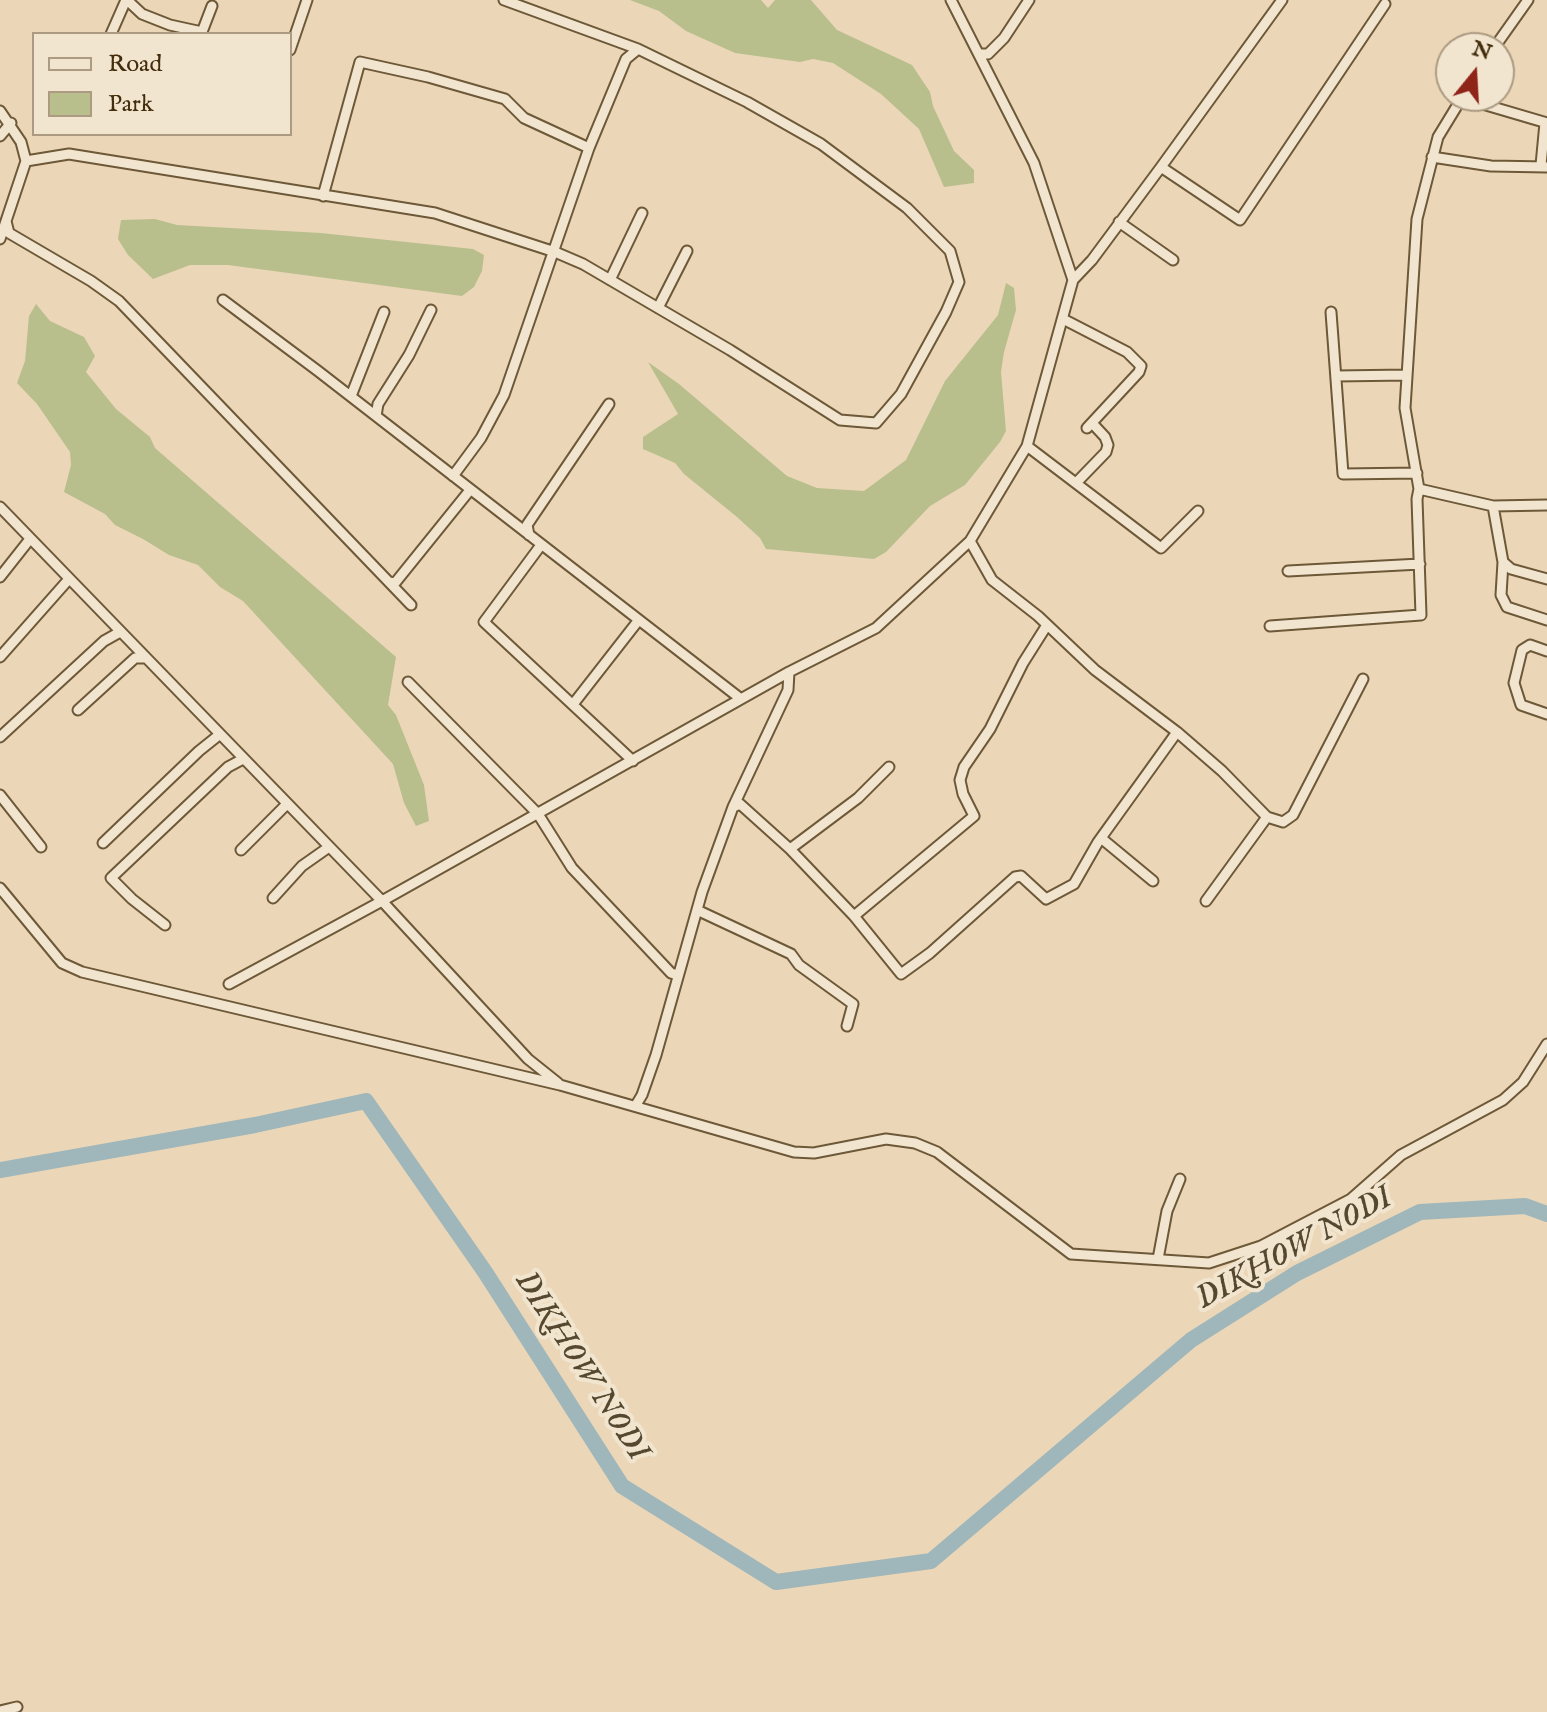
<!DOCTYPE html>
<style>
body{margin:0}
#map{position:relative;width:1547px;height:1712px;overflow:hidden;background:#ebd7b7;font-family:"IM FELL English",serif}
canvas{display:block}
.legend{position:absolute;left:32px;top:32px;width:260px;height:104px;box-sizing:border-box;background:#f2e5d0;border:2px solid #ac9b82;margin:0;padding:10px 14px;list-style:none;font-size:24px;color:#432d0c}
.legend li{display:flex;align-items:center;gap:16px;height:40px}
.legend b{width:40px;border:2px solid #ac9b82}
.north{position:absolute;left:1435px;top:32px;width:80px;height:80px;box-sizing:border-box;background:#f2e5d0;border:2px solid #ac9b82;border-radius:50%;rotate:18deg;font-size:22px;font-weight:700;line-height:32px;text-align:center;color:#432d0c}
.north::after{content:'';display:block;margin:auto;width:28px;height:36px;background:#8f2418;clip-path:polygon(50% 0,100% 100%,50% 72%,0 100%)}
</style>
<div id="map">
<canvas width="1547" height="1712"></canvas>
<ul class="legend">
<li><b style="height:10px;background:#f2e5d0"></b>Road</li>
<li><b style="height:22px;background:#b9be8d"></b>Park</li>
</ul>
<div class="north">N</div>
</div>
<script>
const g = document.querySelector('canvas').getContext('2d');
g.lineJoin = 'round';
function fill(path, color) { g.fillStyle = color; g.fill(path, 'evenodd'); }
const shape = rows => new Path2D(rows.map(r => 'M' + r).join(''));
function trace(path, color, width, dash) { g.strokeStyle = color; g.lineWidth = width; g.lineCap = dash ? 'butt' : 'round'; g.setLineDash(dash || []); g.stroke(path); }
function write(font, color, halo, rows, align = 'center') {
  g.font = font + ' "IM FELL English",serif'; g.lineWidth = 8; g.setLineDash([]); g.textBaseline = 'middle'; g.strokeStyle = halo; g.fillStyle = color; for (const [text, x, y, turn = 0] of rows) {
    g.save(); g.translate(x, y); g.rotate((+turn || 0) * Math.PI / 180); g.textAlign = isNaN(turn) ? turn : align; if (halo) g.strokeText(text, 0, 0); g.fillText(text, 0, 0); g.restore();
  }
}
fill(shape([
 [630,0,761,0,768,8,775,0,811,0,837,30,912,65,930,92,933,106,954,151,974,170,974,183,944,187,919,129,881,94,833,63,813,59,800,62,735,53,686,31,659,11],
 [155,219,177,225,321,233,473,249,484,255,482,271,474,287,462,296,228,265,190,265,153,279,128,255,118,239,121,220],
 [1006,283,1014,288,1016,310,1004,352,1001,372,1006,431,1000,442,965,485,930,506,886,552,874,559,766,549,760,538,737,517,684,474,675,463,643,449,643,437,678,414,648,362,679,384,787,476,817,488,864,491,906,460,945,381,998,315],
 [36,304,50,321,84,337,95,356,86,372,116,409,150,437,155,448,396,657,388,705,396,715,424,785,429,821,416,826,404,803,393,764,243,601,220,587,198,565,169,555,143,539,115,525,105,514,64,492,71,465,70,452,37,404,17,383,25,361,29,316]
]), '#b9be8d');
trace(shape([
 [0,1170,255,1125,366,1101,485,1272,622,1486,776,1582,931,1561,1191,1340,1297,1273,1420,1212,1525,1206,1547,1214]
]), '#9fb6bb', 16);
const minor = shape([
 [127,0,142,14,170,25,202,32,212,6],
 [951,0,1034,163,1073,280],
 [111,34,126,0],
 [1494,48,1528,0],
 [290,50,307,0],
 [980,54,988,54,1004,38,1029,0],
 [1463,96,1438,137,1417,219,1405,408,1419,489,1493,506,1547,505],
 [1462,98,1547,123],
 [0,111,21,142,26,161,0,239],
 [0,136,11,123],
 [1432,157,1491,166,1547,167],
 [26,161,69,154,435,213,555,252,583,264,730,350,840,420,876,423,901,394,946,312,959,282,950,251,907,208,821,144,747,102,638,49,504,0],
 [1541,165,1545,123],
 [1161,167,1240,220,1385,4],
 [323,196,360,62,428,77,505,99,524,118,589,148],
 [6,221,9,233,91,281,119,301,411,605],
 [1119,222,1173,260],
 [610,280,642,213],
 [223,300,318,371,741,699],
 [658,308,687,251],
 [1331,312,1343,474,1417,473],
 [1063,319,1127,352,1141,366,1139,372,1087,428],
 [1336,376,1407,375],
 [351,396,384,312],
 [376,416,378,404,409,355,431,310],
 [1027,446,1161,548,1198,511],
 [453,476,481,438,504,395,589,148,626,59,638,49],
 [1076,483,1106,452,1108,445,1105,437,1092,423],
 [1493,506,1503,562,1511,569,1547,579],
 [0,507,382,901,528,1059,558,1083],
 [529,535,527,525,609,404],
 [970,541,992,580,1038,616,1095,670,1177,732,1222,771,1267,817,1283,822,1293,815,1363,679],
 [541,545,484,622,633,761],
 [1503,562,1501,595,1507,607,1547,620],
 [1288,571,1420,564],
 [0,577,30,539],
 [389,582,395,583,470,490],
 [1270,626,1421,615,1417,499,1419,489],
 [1547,651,1530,645,1522,650,1514,683,1521,705,1547,714],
 [0,657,69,579],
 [408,682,538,814,572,868,671,973,677,975],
 [574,703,638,621],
 [78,710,135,658,145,658],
 [0,737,104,641,120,632],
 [0,795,41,847],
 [733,807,740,804,790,849,854,916,901,974,930,953,1015,877,1021,876,1046,899,1074,884,1098,842,1177,732],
 [1101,838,1153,881],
 [103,843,199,751,219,735],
 [790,849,858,798,889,767],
 [241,850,287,804],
 [0,888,62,963,82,972,560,1085,794,1152,814,1153,886,1139,915,1143,937,1152,1071,1254,1209,1263,1261,1246,1351,1199,1401,1155,1503,1100,1523,1082,1547,1044],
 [273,898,302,866,329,847],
 [1206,901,1267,817],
 [697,910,791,954,799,965,853,1004,847,1026],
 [854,916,974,816,963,794,960,780,964,767,990,729,1023,663,1047,625],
 [165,925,132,899,111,878,228,767,243,759],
 [229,984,382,901,789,672,876,628,970,541,1027,446,1073,280,1092,260,1161,167,1282,0],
 [636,1105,642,1095,656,1055,702,892,733,807,788,690,789,672],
 [1158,1259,1167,1211,1180,1179],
 [0,1711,17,1707]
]);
trace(minor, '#6d5837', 13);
trace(minor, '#f2e5d0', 9);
write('italic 32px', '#55482f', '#f2e5d0', [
 ["DIKHOW NODI",1295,1250,-29],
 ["DIKHOW NODI",580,1367,57]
]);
</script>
